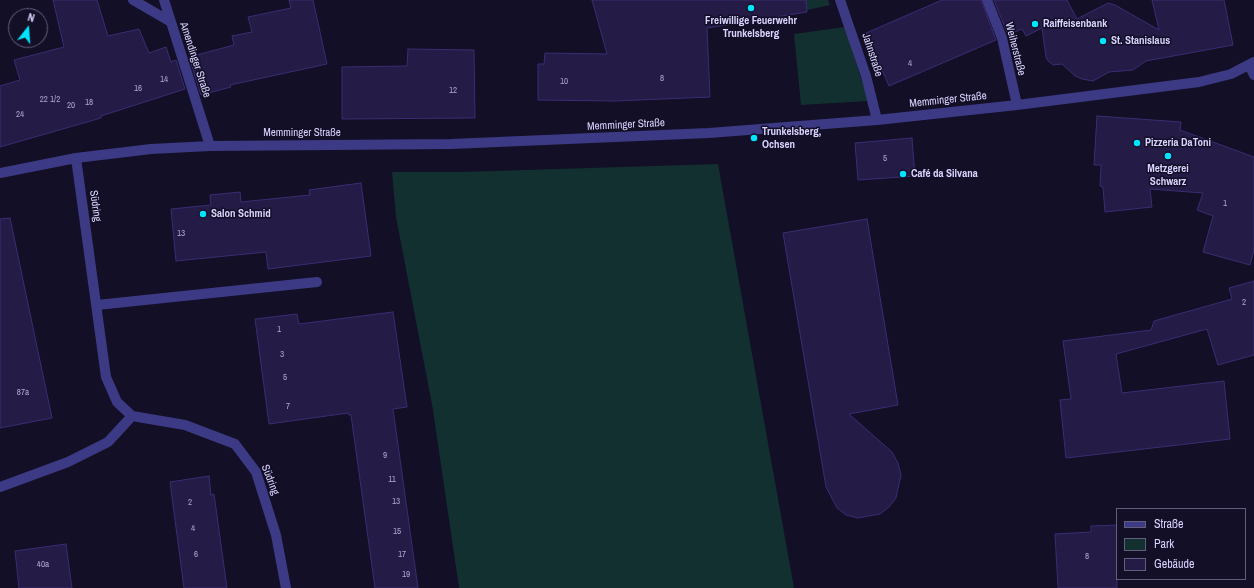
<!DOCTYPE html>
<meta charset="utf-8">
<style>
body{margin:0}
#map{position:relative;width:1254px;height:588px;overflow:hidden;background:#130f26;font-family:"Archivo Narrow",sans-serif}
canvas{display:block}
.legend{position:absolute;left:1116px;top:508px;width:130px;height:72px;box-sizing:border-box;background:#130f26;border:1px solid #625e7d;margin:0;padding:5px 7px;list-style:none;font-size:12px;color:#d9d4ff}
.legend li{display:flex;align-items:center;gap:8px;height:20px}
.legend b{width:20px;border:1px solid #625e7d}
.north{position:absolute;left:8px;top:8px;width:40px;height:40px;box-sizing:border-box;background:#130f26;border:1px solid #625e7d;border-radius:50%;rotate:17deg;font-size:11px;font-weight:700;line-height:16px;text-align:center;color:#d9d4ff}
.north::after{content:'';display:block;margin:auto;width:14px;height:18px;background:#00e5ff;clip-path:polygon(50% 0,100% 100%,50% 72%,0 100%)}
</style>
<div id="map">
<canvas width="1254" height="588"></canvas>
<ul class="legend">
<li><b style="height:5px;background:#3d3a85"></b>Straße</li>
<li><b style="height:11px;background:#12302f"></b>Park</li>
<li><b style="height:11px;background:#241b47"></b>Gebäude</li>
</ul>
<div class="north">N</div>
</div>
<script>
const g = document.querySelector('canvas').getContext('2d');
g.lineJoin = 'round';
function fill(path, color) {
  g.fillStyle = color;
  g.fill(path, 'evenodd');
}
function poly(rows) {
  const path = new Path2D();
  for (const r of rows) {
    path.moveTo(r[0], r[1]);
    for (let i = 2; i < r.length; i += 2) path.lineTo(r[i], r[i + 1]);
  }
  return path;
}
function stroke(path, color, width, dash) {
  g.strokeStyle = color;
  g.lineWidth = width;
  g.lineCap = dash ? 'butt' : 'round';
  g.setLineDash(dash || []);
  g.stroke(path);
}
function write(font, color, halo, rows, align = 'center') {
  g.font = font + ' "Archivo Narrow",sans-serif';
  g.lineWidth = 3;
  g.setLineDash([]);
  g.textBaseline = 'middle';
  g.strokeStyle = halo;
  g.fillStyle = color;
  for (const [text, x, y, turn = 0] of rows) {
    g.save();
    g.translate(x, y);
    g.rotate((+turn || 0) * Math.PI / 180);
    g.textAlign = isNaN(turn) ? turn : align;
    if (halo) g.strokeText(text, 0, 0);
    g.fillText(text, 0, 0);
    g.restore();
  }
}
fill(poly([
 [778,0,828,0,830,5,781,16],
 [845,27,868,101,801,105,794,34],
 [718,164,794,588,459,588,433,410,396,217,392,172,462,172]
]), '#12302f');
const building = poly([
 [53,0,97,0,108,36,139,29,149,53,166,47,171,62,176,60,185,89,101,116,101,118,0,147,0,86,20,80,14,60,64,47,53,0],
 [289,0,313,0,327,64,230,85,231,87,201,95,189,57,234,45,232,36,252,32,248,17,291,8,289,0],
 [592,0,806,0,807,12,707,28,710,97,615,101,538,100,538,64,544,64,545,53,607,54,592,0],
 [942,0,981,0,996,40,889,86,866,33,942,0],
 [994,0,1067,0,1077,19,1108,3,1115,5,1159,30,1152,0,1224,0,1233,45,1146,61,1133,70,1109,72,1093,81,1082,79,1075,76,1062,64,1053,65,1048,61,1046,57,1042,28,1026,36,1022,29,1008,35,994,0],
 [408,49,474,50,475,118,342,119,342,67,407,66,408,49],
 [1097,116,1181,122,1180,130,1254,157,1254,250,1250,265,1203,252,1213,216,1197,210,1203,193,1150,189,1152,207,1105,212,1103,187,1100,186,1101,165,1094,165,1097,116],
 [912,138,915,176,858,180,855,143,912,138],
 [361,183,371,256,268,269,266,252,176,261,171,209,211,205,210,195,240,192,241,202,310,195,309,190,361,183],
 [10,218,52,418,0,428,0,219,10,218],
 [867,219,898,405,849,414,892,452,898,463,901,475,896,498,889,507,880,514,858,518,846,515,837,508,826,487,783,233,867,219],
 [1254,281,1254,355,1218,365,1207,329,1116,354,1122,393,1224,381,1230,439,1066,458,1060,400,1071,399,1063,341,1151,330,1154,321,1232,299,1229,288,1254,281],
 [393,312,407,407,393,409,418,588,375,588,351,415,349,415,348,413,269,424,255,319,297,314,299,324,393,312],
 [209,476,211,495,214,494,227,588,184,588,170,482,209,476],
 [1117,525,1117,588,1058,588,1055,534,1091,532,1091,526,1117,525],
 [66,544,72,588,19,588,15,551,66,544]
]);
fill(building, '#241b47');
stroke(building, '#3b2d73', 1);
stroke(poly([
 [133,0,171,22,210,146],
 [164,0,171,22],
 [840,0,866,76,877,120],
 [987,0,1002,38,1017,105],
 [1249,65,1254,75],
 [0,173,76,158,151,149,210,146,451,144,709,133,877,120,1017,105,1199,82,1231,74,1254,62],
 [97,305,317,282],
 [132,416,185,425,235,444,256,472,276,535,286,588],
 [0,487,68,462,108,442,132,416,117,402,106,377,76,158]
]), '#3d3a85', 10);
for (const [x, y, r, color] of [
 [751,8,4,"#00e5ff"],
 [1035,24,4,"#00e5ff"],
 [1103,41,4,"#00e5ff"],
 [754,138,4,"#00e5ff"],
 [1137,143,4,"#00e5ff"],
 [1168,156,4,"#00e5ff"],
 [903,174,4,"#00e5ff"],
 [203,214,4,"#00e5ff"]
]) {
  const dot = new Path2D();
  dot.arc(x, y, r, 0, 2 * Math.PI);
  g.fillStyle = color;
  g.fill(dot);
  stroke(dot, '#130f26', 1.5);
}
write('9px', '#aca6d1', null, [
 ["4",910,64],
 ["8",662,79],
 ["14",164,80],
 ["10",564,82],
 ["16",138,89],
 ["12",453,91],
 ["22 1/2",50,100],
 ["18",89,103],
 ["20",71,106],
 ["24",20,115],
 ["5",885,159],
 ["1",1225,204],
 ["13",181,234],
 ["2",1244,303],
 ["1",279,330],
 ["3",282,355],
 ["5",285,378],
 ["87a",23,393],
 ["7",288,407],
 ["9",385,456],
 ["11",392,480],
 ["13",396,502],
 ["2",190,503],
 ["4",193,529],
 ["15",397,532],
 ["6",196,555],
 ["17",402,555],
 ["8",1087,557],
 ["40a",43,565],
 ["19",406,575]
]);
write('bold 11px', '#d9d4ff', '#130f26', [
 ["Freiwillige Feuerwehr",751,21,"center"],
 ["Trunkelsberg",751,34,"center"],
 ["Raiffeisenbank",1043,24],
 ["St. Stanislaus",1111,41],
 ["Trunkelsberg,",762,132],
 ["Ochsen",762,145],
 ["Pizzeria DaToni",1145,143],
 ["Metzgerei",1168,169,"center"],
 ["Schwarz",1168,182,"center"],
 ["Café da Silvana",911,174],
 ["Salon Schmid",211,214]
], 'left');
write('11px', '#d9d4ff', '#130f26', [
 ["Weiherstraße",1015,49,76],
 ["Jahnstraße",872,55,72],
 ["Amendinger Straße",195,60,72],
 ["Memminger Straße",948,100,-6],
 ["Memminger Straße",626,125,-3],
 ["Memminger Straße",302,133],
 ["Südring",95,206,82],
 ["Südring",270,480,69]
]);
</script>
